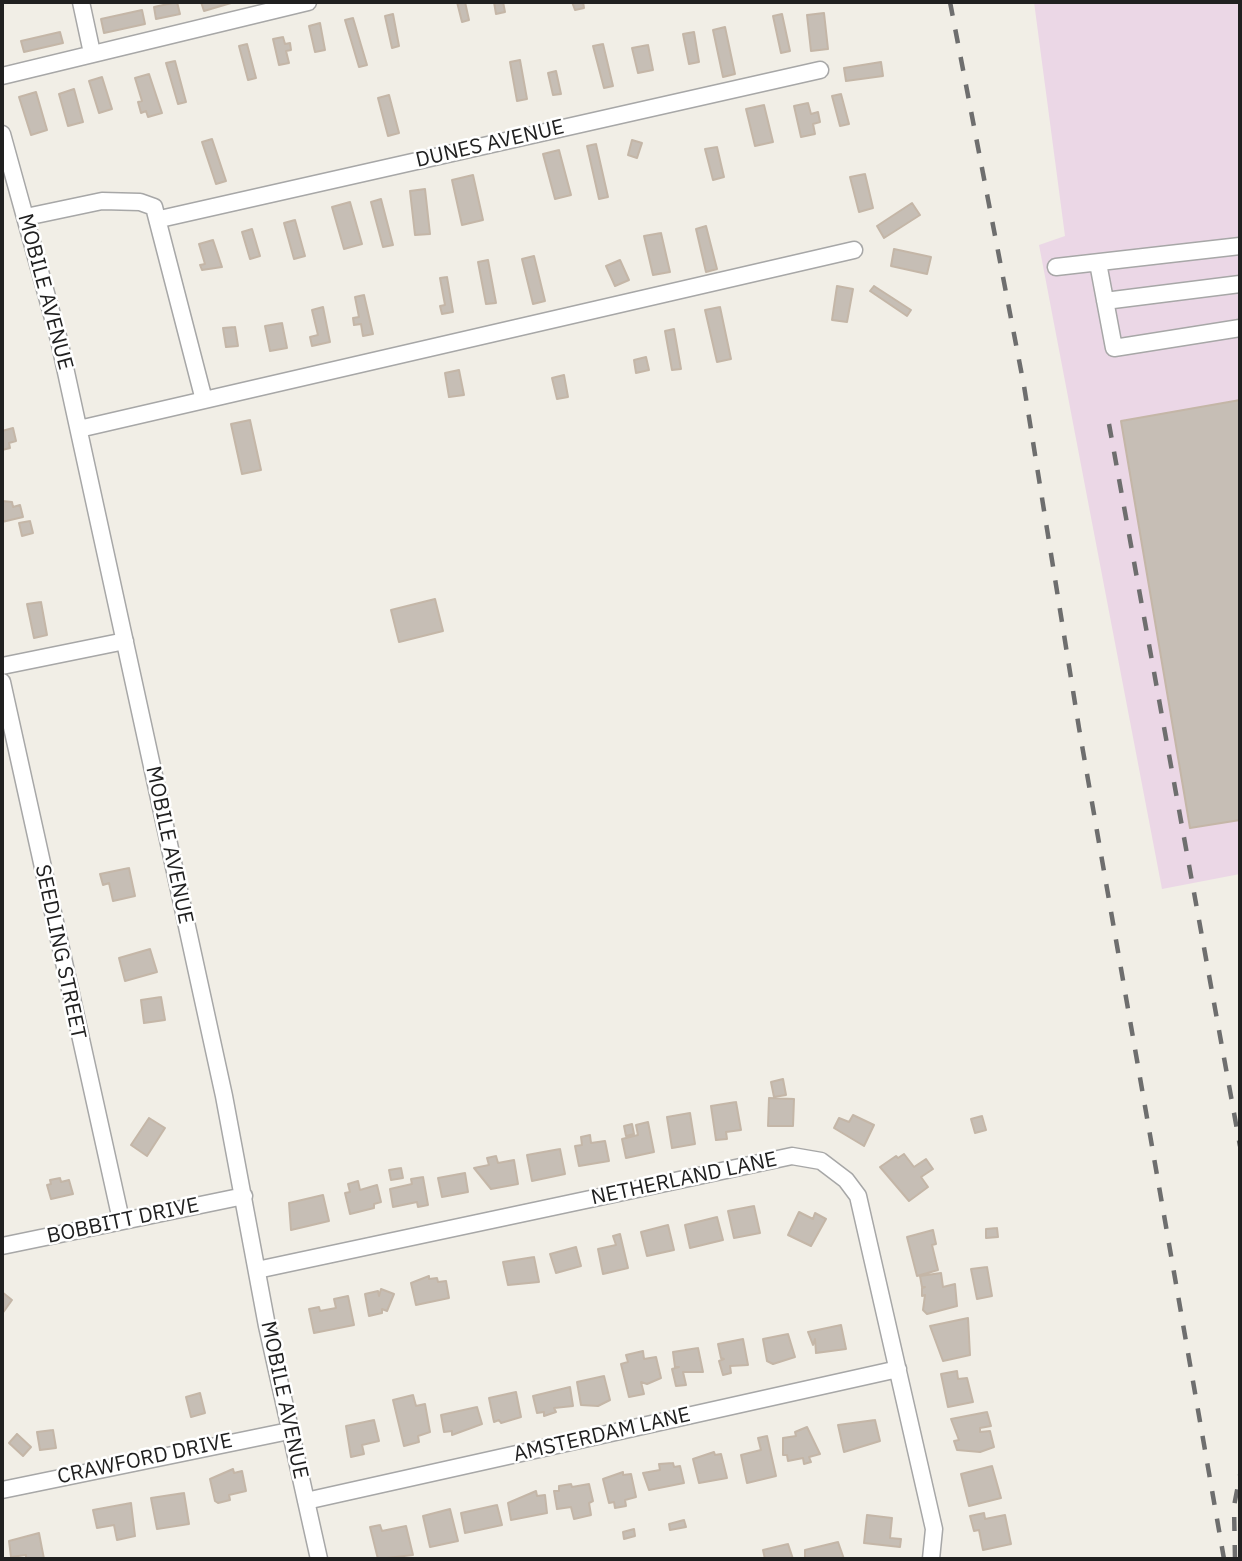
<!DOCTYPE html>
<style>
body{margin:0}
#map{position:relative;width:1242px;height:1561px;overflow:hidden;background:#f1eee6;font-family:"IBM Plex Sans",sans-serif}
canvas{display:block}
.frame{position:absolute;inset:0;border:4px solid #202020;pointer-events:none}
</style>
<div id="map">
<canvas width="1242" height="1561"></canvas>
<div class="frame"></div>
</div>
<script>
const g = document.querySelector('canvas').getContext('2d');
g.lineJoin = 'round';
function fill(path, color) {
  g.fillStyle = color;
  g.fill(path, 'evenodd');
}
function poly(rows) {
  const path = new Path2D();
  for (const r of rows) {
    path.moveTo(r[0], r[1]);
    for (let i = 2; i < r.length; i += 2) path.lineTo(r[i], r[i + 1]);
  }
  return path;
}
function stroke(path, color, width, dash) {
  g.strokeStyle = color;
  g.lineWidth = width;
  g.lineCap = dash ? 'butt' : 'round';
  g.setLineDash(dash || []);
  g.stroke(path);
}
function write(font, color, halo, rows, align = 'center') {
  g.font = font + ' "IBM Plex Sans",sans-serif';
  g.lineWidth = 5;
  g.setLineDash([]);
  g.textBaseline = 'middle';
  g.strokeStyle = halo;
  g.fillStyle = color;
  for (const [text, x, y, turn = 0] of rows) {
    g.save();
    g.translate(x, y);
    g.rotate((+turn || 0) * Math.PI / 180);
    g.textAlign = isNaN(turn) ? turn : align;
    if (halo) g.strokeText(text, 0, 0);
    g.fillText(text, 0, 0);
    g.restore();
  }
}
fill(poly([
 [1034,2,1240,2,1240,874,1162,889,1039,245,1065,236]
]), '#ebd7e6');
const building = poly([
 [177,2,180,14,156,19,154,7,177,2],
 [201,2,231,2,231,3,204,11,201,2],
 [457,2,465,2,469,20,462,22,457,2],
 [494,2,503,2,505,12,496,14,494,2],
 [572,2,583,2,584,8,575,10,572,2],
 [142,10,145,24,104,33,101,19,142,10],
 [824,13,828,49,811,51,807,15,824,13],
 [393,14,399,46,392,48,385,16,393,14],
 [782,14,790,51,781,53,773,16,782,14],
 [353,18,367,65,359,67,345,20,353,18],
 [320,23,325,50,315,52,309,26,320,23],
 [725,27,735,74,723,77,713,30,725,27],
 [60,32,63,43,24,52,21,41,60,32],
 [694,32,699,62,689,64,683,34,694,32],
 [283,37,285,44,290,43,291,50,286,51,289,63,279,65,273,39,283,37],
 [247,44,256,78,248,80,239,46,247,44],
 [603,44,613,86,604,88,593,46,603,44],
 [648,45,653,70,638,73,632,48,648,45],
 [520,60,527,99,517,101,510,62,520,60],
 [175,61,186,102,178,104,166,63,175,61],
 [881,62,883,76,846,81,844,68,881,62],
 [556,71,561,94,553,95,548,73,556,71],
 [149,74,162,113,148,117,146,111,141,113,138,102,142,101,135,78,149,74],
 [102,77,112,109,99,113,89,81,102,77],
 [74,89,83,122,68,126,59,94,74,89],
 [36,92,47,130,31,135,19,97,36,92],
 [841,94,849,124,840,126,832,96,841,94],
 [389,95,399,133,388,136,378,98,389,95],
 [808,103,811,114,818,112,820,122,813,124,815,134,801,137,794,106,808,103],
 [764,105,773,142,755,146,746,109,764,105],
 [212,139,226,181,216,184,202,142,212,139],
 [632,140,642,143,637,158,628,155,632,140],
 [596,144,608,197,599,199,587,146,596,144],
 [717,147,724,177,713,180,705,149,717,147],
 [559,150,571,195,555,199,543,154,559,150],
 [865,174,873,208,859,212,850,177,865,174],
 [473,175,483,220,462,225,452,180,473,175],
 [425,189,430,234,415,235,410,191,425,189],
 [381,199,393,245,383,247,371,202,381,199],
 [350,202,362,244,344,249,332,207,350,202],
 [912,203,920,215,884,238,877,226,912,203],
 [295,220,305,256,294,259,284,223,295,220],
 [706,226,717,269,706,272,696,229,706,226],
 [252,229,260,256,250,259,242,232,252,229],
 [661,233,670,272,653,275,644,236,661,233],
 [213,240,222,267,202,270,200,265,205,264,199,244,213,240],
 [894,249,931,257,927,274,891,266,894,249],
 [534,256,545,301,533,304,522,259,534,256],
 [488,260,496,303,486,304,478,262,488,260],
 [620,260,629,280,615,286,606,266,620,260],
 [447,277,453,312,442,314,440,306,445,305,440,278,447,277],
 [837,286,853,289,847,322,832,320,837,286],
 [874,286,911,310,907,316,870,291,874,286],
 [364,295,373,334,363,336,361,324,354,325,353,318,359,317,355,297,364,295],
 [323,307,330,342,312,346,310,337,318,335,312,310,323,307],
 [720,307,731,359,717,362,705,310,720,307],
 [282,323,287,348,270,351,265,326,282,323],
 [235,327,238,346,226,347,223,328,235,327],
 [674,329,681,369,672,370,665,331,674,329],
 [646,357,649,370,636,373,634,360,646,357],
 [459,370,464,395,449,397,445,373,459,370],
 [564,375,568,397,557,399,552,378,564,375],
 [1240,400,1240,820,1190,828,1121,421,1240,400],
 [250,420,261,470,242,474,231,424,250,420],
 [13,428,16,441,9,443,10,448,2,450,2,431,13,428],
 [2,501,12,502,13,507,20,505,23,517,2,522,2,501],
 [30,521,33,533,22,536,19,523,30,521],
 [435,599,443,631,399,642,391,610,435,599],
 [41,602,47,635,34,638,27,604,41,602],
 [129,868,135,896,113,901,109,883,103,885,100,874,129,868],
 [150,949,157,972,125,981,119,958,150,949],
 [161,997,165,1020,144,1023,141,1000,161,997],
 [783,1079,786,1095,774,1097,771,1082,783,1079],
 [769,1098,794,1099,793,1126,768,1126,769,1098],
 [736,1102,741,1130,726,1132,727,1139,716,1140,711,1106,736,1102],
 [690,1113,695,1144,672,1148,667,1117,690,1113],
 [853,1115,874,1125,864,1146,834,1128,839,1118,849,1122,853,1115],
 [982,1116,986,1130,975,1133,971,1119,982,1116],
 [149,1118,165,1128,147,1156,131,1145,149,1118],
 [648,1122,654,1152,626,1158,622,1139,638,1135,636,1125,648,1122],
 [632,1124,634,1134,626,1136,624,1126,632,1124],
 [590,1135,591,1143,605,1141,609,1161,579,1166,575,1146,582,1145,581,1137,590,1135],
 [560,1149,565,1174,532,1181,527,1155,560,1149],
 [904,1154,914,1167,926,1159,933,1169,921,1177,928,1187,909,1201,880,1167,896,1156,898,1158,904,1154],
 [496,1156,498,1163,514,1160,518,1184,491,1189,474,1168,489,1165,487,1158,496,1156],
 [401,1168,403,1178,391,1180,389,1170,401,1168],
 [465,1173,468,1192,442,1197,438,1178,465,1173],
 [423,1177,428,1205,418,1207,417,1202,393,1207,390,1189,412,1184,411,1179,423,1177],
 [60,1178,61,1182,69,1180,73,1194,51,1199,47,1185,51,1184,50,1180,60,1178],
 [358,1181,360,1190,377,1185,381,1202,374,1204,374,1208,350,1214,345,1193,350,1192,348,1184,358,1181],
 [323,1195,329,1221,291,1230,289,1203,323,1195],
 [754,1206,760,1233,734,1238,728,1211,754,1206],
 [799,1212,813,1219,815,1213,826,1219,811,1246,788,1235,799,1212],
 [717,1217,723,1240,690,1248,685,1225,717,1217],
 [668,1225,674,1250,647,1256,641,1232,668,1225],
 [997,1228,998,1237,986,1238,986,1229,997,1228],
 [933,1230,936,1244,932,1245,938,1270,917,1276,907,1237,933,1230],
 [620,1234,628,1268,603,1274,598,1249,616,1245,613,1236,620,1234],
 [576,1247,581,1266,556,1273,550,1254,576,1247],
 [534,1257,539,1282,508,1285,503,1262,534,1257],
 [987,1267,992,1296,977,1299,971,1269,987,1267],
 [941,1273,943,1287,955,1284,957,1306,927,1314,923,1310,925,1295,922,1296,922,1288,925,1287,922,1287,920,1276,941,1273],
 [429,1276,429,1279,437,1278,438,1282,446,1281,449,1298,416,1305,411,1283,429,1276],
 [381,1289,394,1294,387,1311,382,1309,382,1313,369,1316,365,1294,378,1291,379,1296,381,1289],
 [2,1292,12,1300,2,1314,2,1292],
 [348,1296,354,1325,314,1333,309,1309,319,1307,320,1311,336,1308,334,1299,348,1296],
 [968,1318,970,1355,943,1361,930,1326,968,1318],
 [841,1325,846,1349,816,1353,815,1339,813,1345,808,1332,841,1325],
 [788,1334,795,1357,773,1364,767,1361,763,1339,788,1334],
 [743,1339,748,1365,730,1366,731,1373,723,1375,719,1361,724,1359,721,1358,718,1344,743,1339],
 [698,1348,703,1372,683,1372,686,1385,676,1386,672,1369,679,1367,675,1367,673,1352,698,1348],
 [643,1351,644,1359,656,1357,661,1378,647,1384,641,1382,644,1394,629,1397,621,1364,628,1362,626,1355,643,1351],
 [957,1371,958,1379,967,1378,973,1402,948,1407,941,1374,957,1371],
 [604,1376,610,1400,598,1406,581,1405,577,1382,604,1376],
 [570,1387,573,1406,554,1408,556,1412,544,1416,544,1412,537,1413,533,1396,570,1387],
 [516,1392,521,1417,501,1423,499,1420,494,1422,489,1398,516,1392],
 [200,1393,205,1413,191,1417,186,1397,200,1393],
 [413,1395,416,1406,425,1404,430,1432,418,1436,419,1442,404,1446,393,1400,413,1395],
 [477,1407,482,1424,452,1435,452,1431,444,1432,441,1415,477,1407],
 [987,1412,991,1426,980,1428,980,1432,990,1431,994,1447,980,1452,957,1450,954,1441,959,1440,951,1419,987,1412],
 [374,1420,379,1441,362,1445,364,1454,351,1457,346,1426,374,1420],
 [875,1420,880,1441,844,1452,838,1425,875,1420],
 [807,1427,820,1454,809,1457,811,1462,804,1464,803,1458,788,1461,787,1455,783,1455,783,1438,796,1436,795,1432,807,1427],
 [53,1430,56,1448,40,1450,37,1432,53,1430],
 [17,1434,31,1447,23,1456,9,1443,17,1434],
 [767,1436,776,1476,747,1483,741,1455,761,1450,758,1438,767,1436],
 [714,1452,715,1455,721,1454,727,1478,699,1483,693,1459,714,1452],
 [673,1463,674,1467,680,1466,684,1483,649,1490,643,1473,660,1470,659,1464,673,1463],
 [992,1466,1001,1498,969,1506,961,1474,992,1466],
 [233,1469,234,1473,242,1471,246,1491,229,1495,230,1500,218,1503,215,1501,210,1479,233,1469],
 [623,1472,623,1475,631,1474,636,1497,625,1500,626,1506,615,1508,614,1502,609,1503,603,1479,623,1472],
 [571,1484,572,1487,589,1484,593,1501,589,1503,591,1515,574,1519,571,1507,557,1509,554,1491,559,1491,559,1486,571,1484],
 [536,1491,537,1496,545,1495,547,1513,511,1520,508,1503,536,1491],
 [184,1493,189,1524,157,1529,151,1498,184,1493],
 [131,1503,135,1536,117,1540,114,1525,97,1528,93,1510,131,1503],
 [497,1505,502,1525,465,1533,461,1513,497,1505],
 [450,1509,458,1541,430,1547,423,1516,450,1509],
 [984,1513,985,1519,1005,1515,1011,1544,983,1550,979,1530,974,1531,970,1516,984,1513],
 [867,1515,892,1518,890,1538,901,1539,900,1547,864,1543,867,1515],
 [684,1520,686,1527,670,1530,669,1524,684,1520],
 [380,1525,382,1531,406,1526,413,1555,378,1559,370,1527,380,1525],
 [634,1529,635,1536,624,1539,623,1532,634,1529],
 [39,1533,44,1559,26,1559,26,1555,11,1557,9,1541,39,1533],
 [838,1542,844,1559,805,1559,805,1550,838,1542],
 [788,1544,793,1559,765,1559,763,1550,788,1544]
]);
fill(building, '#c6beb5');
stroke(building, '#c4b6a7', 2);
const minor = poly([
 [81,2,92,53],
 [2,76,308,2],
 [2,134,59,340,224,1096,267,1326,319,1559],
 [26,217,102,201,140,202,154,207,204,400],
 [160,219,820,70],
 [1098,263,1114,348,1240,328],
 [1056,267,1240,246],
 [1105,301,1240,284],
 [79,429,854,250],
 [2,666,125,641],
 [2,682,121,1220],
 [2,1246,244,1196],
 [257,1270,792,1156,821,1161,846,1180,858,1196,934,1529,931,1559],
 [2,1490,289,1431],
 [306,1501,898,1369]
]);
stroke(minor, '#a7a7a7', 19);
stroke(minor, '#fff', 16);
stroke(poly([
 [950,2,1024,386,1079,728,1224,1559],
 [1109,424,1240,1146],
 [1235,1559,1234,1506,1240,1475]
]), '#6e6e6e', 4.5, [14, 14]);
write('21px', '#202020', '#fff', [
 ["DUNES AVENUE",490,144,-13],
 ["MOBILE AVENUE",45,292,75],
 ["MOBILE AVENUE",169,845,78],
 ["SEEDLING STREET",60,952,78],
 ["NETHERLAND LANE",684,1179,-12],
 ["BOBBITT DRIVE",123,1221,-12],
 ["MOBILE AVENUE",284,1400,78],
 ["AMSTERDAM LANE",602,1435,-13],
 ["CRAWFORD DRIVE",145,1459,-12]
]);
</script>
